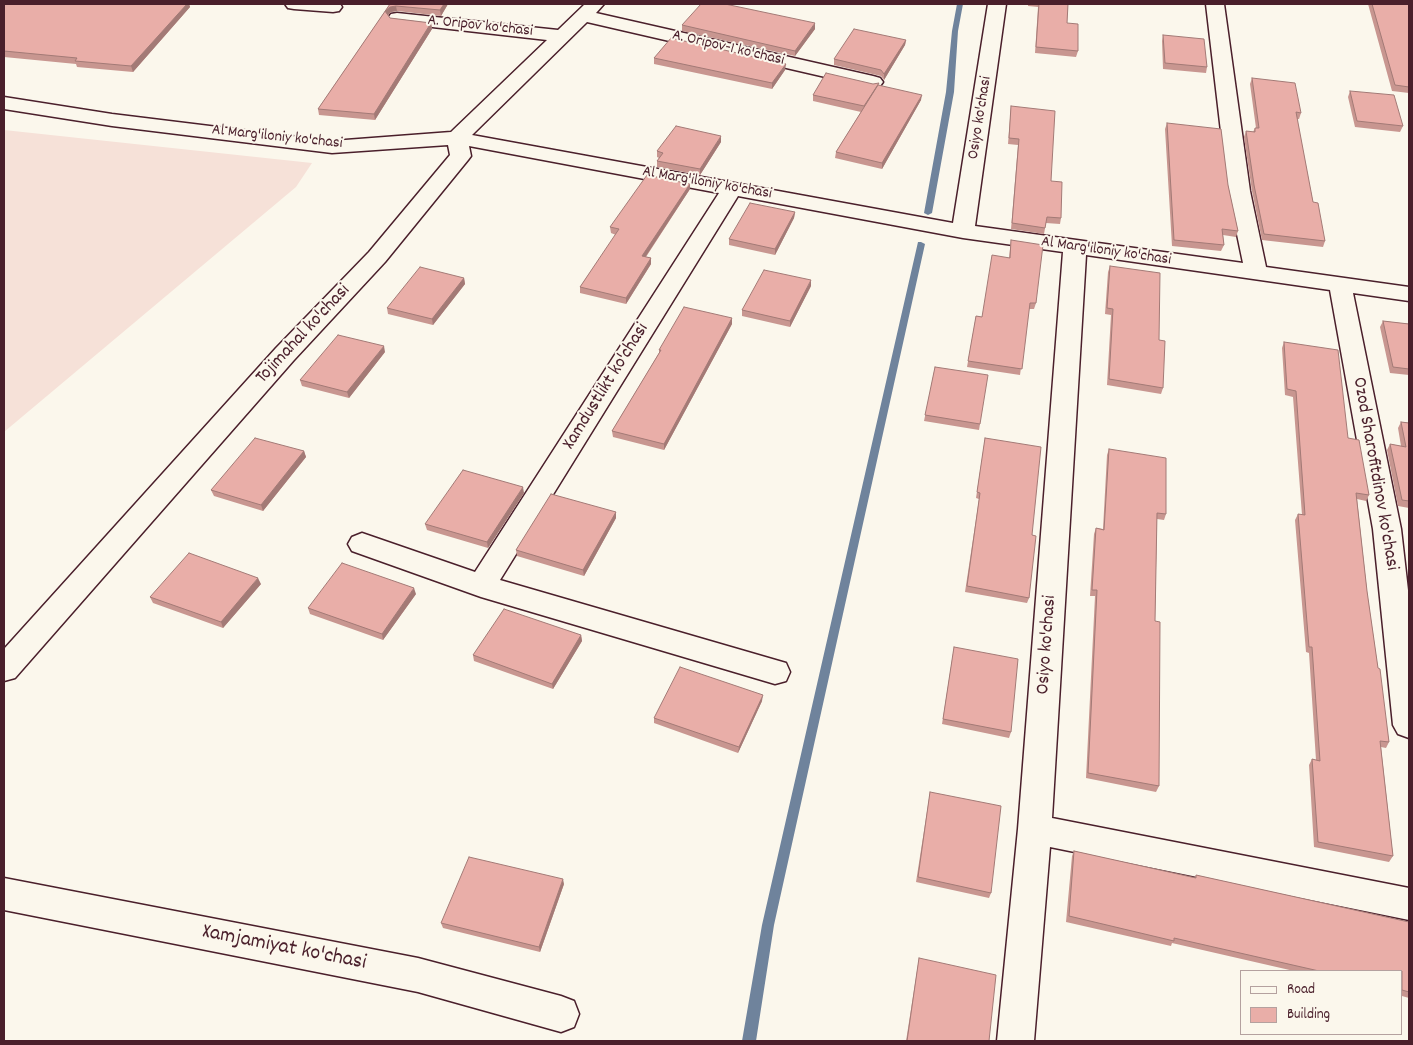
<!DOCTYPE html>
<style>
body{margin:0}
#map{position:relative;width:1413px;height:1045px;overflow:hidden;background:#fbf7ec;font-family:Dekko,sans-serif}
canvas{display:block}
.frame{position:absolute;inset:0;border:5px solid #4a1f2b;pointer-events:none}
.legend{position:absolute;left:1240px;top:970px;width:162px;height:65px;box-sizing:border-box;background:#fbf7ec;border:1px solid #b4a19f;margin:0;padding:6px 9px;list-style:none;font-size:15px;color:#4a1f2b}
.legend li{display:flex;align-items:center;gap:10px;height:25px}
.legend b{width:25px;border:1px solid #b4a19f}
</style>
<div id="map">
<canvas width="1413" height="1045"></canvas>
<div class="frame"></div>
<ul class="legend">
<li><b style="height:6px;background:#fbf7ec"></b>Road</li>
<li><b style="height:14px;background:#e9aea8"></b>Building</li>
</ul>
</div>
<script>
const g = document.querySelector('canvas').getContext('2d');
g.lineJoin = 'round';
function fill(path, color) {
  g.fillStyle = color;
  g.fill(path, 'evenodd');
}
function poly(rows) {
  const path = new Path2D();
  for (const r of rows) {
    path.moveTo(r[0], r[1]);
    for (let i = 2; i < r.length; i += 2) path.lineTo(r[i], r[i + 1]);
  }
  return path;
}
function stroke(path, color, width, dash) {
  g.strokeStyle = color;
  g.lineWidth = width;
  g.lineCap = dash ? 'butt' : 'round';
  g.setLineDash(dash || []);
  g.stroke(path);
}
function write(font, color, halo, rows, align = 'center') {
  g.font = font + ' Dekko,sans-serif';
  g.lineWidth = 4;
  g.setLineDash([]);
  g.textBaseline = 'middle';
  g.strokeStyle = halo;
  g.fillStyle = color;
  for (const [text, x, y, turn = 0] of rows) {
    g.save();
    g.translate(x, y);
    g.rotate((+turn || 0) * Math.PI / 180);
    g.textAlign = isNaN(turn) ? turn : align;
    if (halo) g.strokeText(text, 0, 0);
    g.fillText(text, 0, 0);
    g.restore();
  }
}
fill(poly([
 [4,130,312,163,296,187,4,432]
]), '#f6e1d8');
fill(poly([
 [957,4,963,4,958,31,954,92,932,213,928,215,924,213,946,92,952,31,957,4],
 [918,242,921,242,925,244,774,925,756,1041,742,1041,762,925,918,242]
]), '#6f839c');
const street = poly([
 [285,4,340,4,342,7,339,11,333,12,294,9,288,8,285,4],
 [585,4,604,4,596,13,873,76,880,78,883,82,880,86,873,88,587,22,472,135,953,223,988,4,1006,4,975,226,1243,263,1228,191,1206,4,1224,4,1250,191,1266,267,1409,287,1409,301,1353,293,1401,529,1409,599,1409,738,1398,734,1393,725,1373,529,1330,290,1086,255,1052,818,1409,888,1409,920,1050,847,1034,1041,997,1041,1018,829,1063,252,963,238,738,196,500,580,786,663,790,672,786,681,775,684,481,597,352,551,348,544,352,537,362,533,475,572,719,193,469,146,471,156,468,160,385,262,294,360,15,678,4,681,4,649,276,348,369,252,450,155,448,145,332,153,112,126,4,109,4,97,112,114,332,141,451,132,547,40,397,23,391,22,388,18,391,14,397,13,558,30,585,4],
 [4,878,418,958,561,996,574,1001,579,1014,574,1027,561,1032,418,992,4,910,4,878]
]);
stroke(street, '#4a1f2b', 3);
fill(street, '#fbf7ec');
fill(poly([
 [4,4,189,4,190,7,133,72,77,67,76,64,4,57],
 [390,4,448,4,441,16,397,11,391,12,388,15,390,18,431,23,432,29,375,120,319,115,318,109],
 [1028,4,1068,4,1067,23,1078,51,1076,57,1035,53,1038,7,1028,6],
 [1368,4,1409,4,1409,93,1392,91],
 [682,25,815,29,795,56,682,31],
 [1163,35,1207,67,1206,73,1163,69,1162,41],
 [906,40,905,45,884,80,881,76,834,65,834,59],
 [654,58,785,70,772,89,654,64],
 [1252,78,1301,113,1299,119,1297,119,1313,202,1325,241,1323,247,1262,240,1252,191,1244,137,1246,131,1253,132,1255,128,1256,128,1250,84],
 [879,86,921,100,882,169,835,158,836,152,861,112,813,101,813,95],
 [1350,91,1403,126,1400,132,1355,127,1348,97],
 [1011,106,1051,181,1061,218,1060,224,1046,223,1044,234,1011,229,1018,145,1008,144],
 [1167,123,1228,185,1238,231,1236,237,1223,235,1224,245,1221,251,1172,246,1165,129],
 [721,142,700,175,657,167,657,161,659,158,657,157,657,151],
 [690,184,690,189,646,257,651,258,651,264,626,304,580,293,580,287,616,235,611,233,610,227],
 [795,212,794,218,775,255,729,245,729,239],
 [1011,240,1036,303,1034,309,1029,309,1020,375,967,367,976,316,982,317,1009,258],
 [1110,266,1159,340,1163,388,1161,394,1107,385,1111,315,1105,314,1108,272],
 [464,278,465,284,433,325,388,314,387,308],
 [811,286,790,327,742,316,742,310],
 [732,318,732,324,664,450,613,437,612,431,659,353,659,350],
 [1383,321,1409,324,1409,375,1390,373,1380,327],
 [1284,342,1348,438,1369,495,1366,501,1357,499,1367,591,1378,668,1389,742,1386,748,1381,747,1393,856,1389,862,1314,847,1309,765,1312,759,1316,760,1309,653,1306,652,1295,520,1298,514,1302,515,1293,397,1285,395,1282,348],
 [385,352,349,398,302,386,300,380],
 [935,367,980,424,979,430,924,421],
 [1401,422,1409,423,1409,508,1398,506,1387,450,1390,444,1401,446,1398,428],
 [985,438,1032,535,1029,598,1027,603,965,592,979,499,976,498],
 [1109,449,1166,514,1164,520,1157,519,1155,621,1159,786,1156,792,1086,778,1095,596,1090,596,1094,534,1096,528,1103,529,1107,455],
 [304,451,306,457,263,511,214,496,211,490],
 [524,493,488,548,427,530,425,524],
 [616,512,616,518,584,576,517,556,516,550],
 [261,584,223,628,153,603,150,597],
 [416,594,383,640,310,614,308,608],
 [581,635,582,641,553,689,474,661,473,655],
 [954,647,1011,732,1009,738,942,724],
 [762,701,738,753,654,723,654,718],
 [930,792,991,893,989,898,916,882],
 [1074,851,1195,878,1196,875,1409,922,1409,998,1402,996,1402,971,1294,971,1172,943,1171,946,1066,922,1072,856],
 [564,884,540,952,443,928,441,923],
 [919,958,989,1041,906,1041]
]), '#c89690');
fill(poly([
 [187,4,189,4,190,7,133,72,131,66],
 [444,4,448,4,441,16,440,10],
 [396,6,397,11,391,12,386,17,385,11,390,7],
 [431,23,432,29,375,120,374,114],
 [815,23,815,29,795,56,795,51],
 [906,40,905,45,884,80,884,74],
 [786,64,785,70,772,89,772,83],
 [922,95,921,100,882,169,882,163],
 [721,136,721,142,700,175,700,169],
 [690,184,690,189,642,262,642,256],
 [795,212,794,218,775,255,775,249],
 [651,258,651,264,626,304,626,298],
 [464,278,465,284,433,325,432,319],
 [811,280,811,286,790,327,790,321],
 [732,318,732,324,664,450,664,444],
 [384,346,385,352,349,398,347,392],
 [304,451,306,457,263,511,261,505],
 [523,487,524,493,488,548,487,542],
 [616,512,616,518,584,576,583,570],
 [258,578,261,584,223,628,221,622],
 [414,588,416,594,383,640,382,634],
 [581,635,582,641,553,689,552,684],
 [763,695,762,701,738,753,739,747],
 [563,879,564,884,540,952,539,947]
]), '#a37a76');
const building = poly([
 [4,4,187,4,131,66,75,61,77,58,4,51,4,4],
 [390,4,444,4,440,10,396,6,390,7,385,11,390,18,431,23,374,114,318,109,390,4],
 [701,4,725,4,815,23,795,51,682,25,701,4],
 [1039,4,1068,4,1067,23,1078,24,1078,51,1036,47,1039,4],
 [1372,4,1409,4,1409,87,1395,85,1372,4],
 [854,29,906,40,884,74,881,70,834,59,854,29],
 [1163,35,1204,39,1207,67,1165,63,1163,35],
 [671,38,786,64,772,83,654,58,671,38],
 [826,73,873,84,879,83,864,106,813,95,826,73],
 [1252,78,1295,83,1301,113,1296,112,1313,202,1318,203,1325,241,1264,234,1254,185,1246,131,1255,132,1255,128,1259,128,1252,78],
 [878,85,922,95,882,163,836,152,878,85],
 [1350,91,1394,95,1403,126,1357,121,1350,91],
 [1011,106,1055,111,1051,181,1062,182,1061,218,1047,217,1045,228,1012,223,1019,139,1009,138,1011,106],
 [1167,123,1221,129,1228,185,1238,231,1222,229,1224,245,1174,240,1167,123],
 [676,126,721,136,700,169,657,161,663,153,657,151,676,126],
 [647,175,690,184,642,256,651,258,626,298,580,287,619,229,610,227,647,175],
 [750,203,795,212,775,249,729,239,750,203],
 [1011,240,1043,245,1036,303,1030,303,1022,369,968,361,976,316,982,317,992,255,1010,258,1011,240],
 [1110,266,1160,273,1159,340,1165,341,1163,388,1109,379,1113,309,1107,308,1110,266],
 [420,267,464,278,432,319,387,308,420,267],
 [764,270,811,280,790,321,742,310,764,270],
 [684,307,732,318,664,444,612,431,661,350,659,350,684,307],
 [1383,321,1409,324,1409,369,1393,367,1383,321],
 [338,335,384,346,347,392,300,380,338,335],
 [1284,342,1338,350,1348,438,1359,440,1369,495,1356,493,1367,591,1378,668,1380,669,1389,742,1380,741,1393,856,1318,842,1312,759,1320,761,1312,647,1309,647,1298,514,1305,515,1296,391,1287,389,1284,342],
 [935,367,988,375,980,424,925,415,935,367],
 [1401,422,1409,423,1409,501,1402,500,1390,444,1406,447,1401,422],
 [255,438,304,451,261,505,211,490,255,438],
 [985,438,1041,447,1032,535,1036,536,1029,598,967,586,980,493,977,492,985,438],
 [1109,449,1166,458,1166,514,1157,513,1155,621,1160,622,1159,786,1088,773,1097,590,1092,590,1096,528,1104,530,1109,449],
 [463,470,523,487,487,542,425,524,463,470],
 [551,494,616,512,583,570,516,550,551,494],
 [189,553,258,578,221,622,150,597,189,553],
 [342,563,414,588,382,634,308,608,342,563],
 [504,609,581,635,552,684,473,655,504,609],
 [954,647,1018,659,1011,732,943,719,954,647],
 [680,667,763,695,739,747,654,718,680,667],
 [930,792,1001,806,991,893,918,877,930,792],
 [1074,851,1196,878,1196,875,1409,922,1409,992,1402,990,1402,971,1319,971,1174,938,1174,941,1069,916,1074,851],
 [469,857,563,879,539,947,441,923,469,857],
 [919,958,996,975,989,1041,907,1041,919,958]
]);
fill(building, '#e9aea8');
stroke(building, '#a37a76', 1);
write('16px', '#4a1f2b', '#fbf7ec', [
 ["A. Oripov ko'chasi",480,27,6],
 ["A. Oripov-1 ko'chasi",728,49,13],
 ["Osiyo ko'chasi",981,118,-81],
 ["Al Marg'iloniy ko'chasi",277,138,6],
 ["Al Marg'iloniy ko'chasi",707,184,10],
 ["Al Marg'iloniy ko'chasi",1106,252,8]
]);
write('19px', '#4a1f2b', '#fbf7ec', [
 ["Tojimahal ko'chasi",304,335,-47],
 ["Xamdustlikt ko'chasi",607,387,-58],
 ["Ozod Sharofitdinov ko'chasi",1374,474,80],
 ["Osiyo ko'chasi",1048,645,-86]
]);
write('22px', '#4a1f2b', '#fbf7ec', [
 ["Xamjamiyat ko'chasi",284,949,11]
]);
</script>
